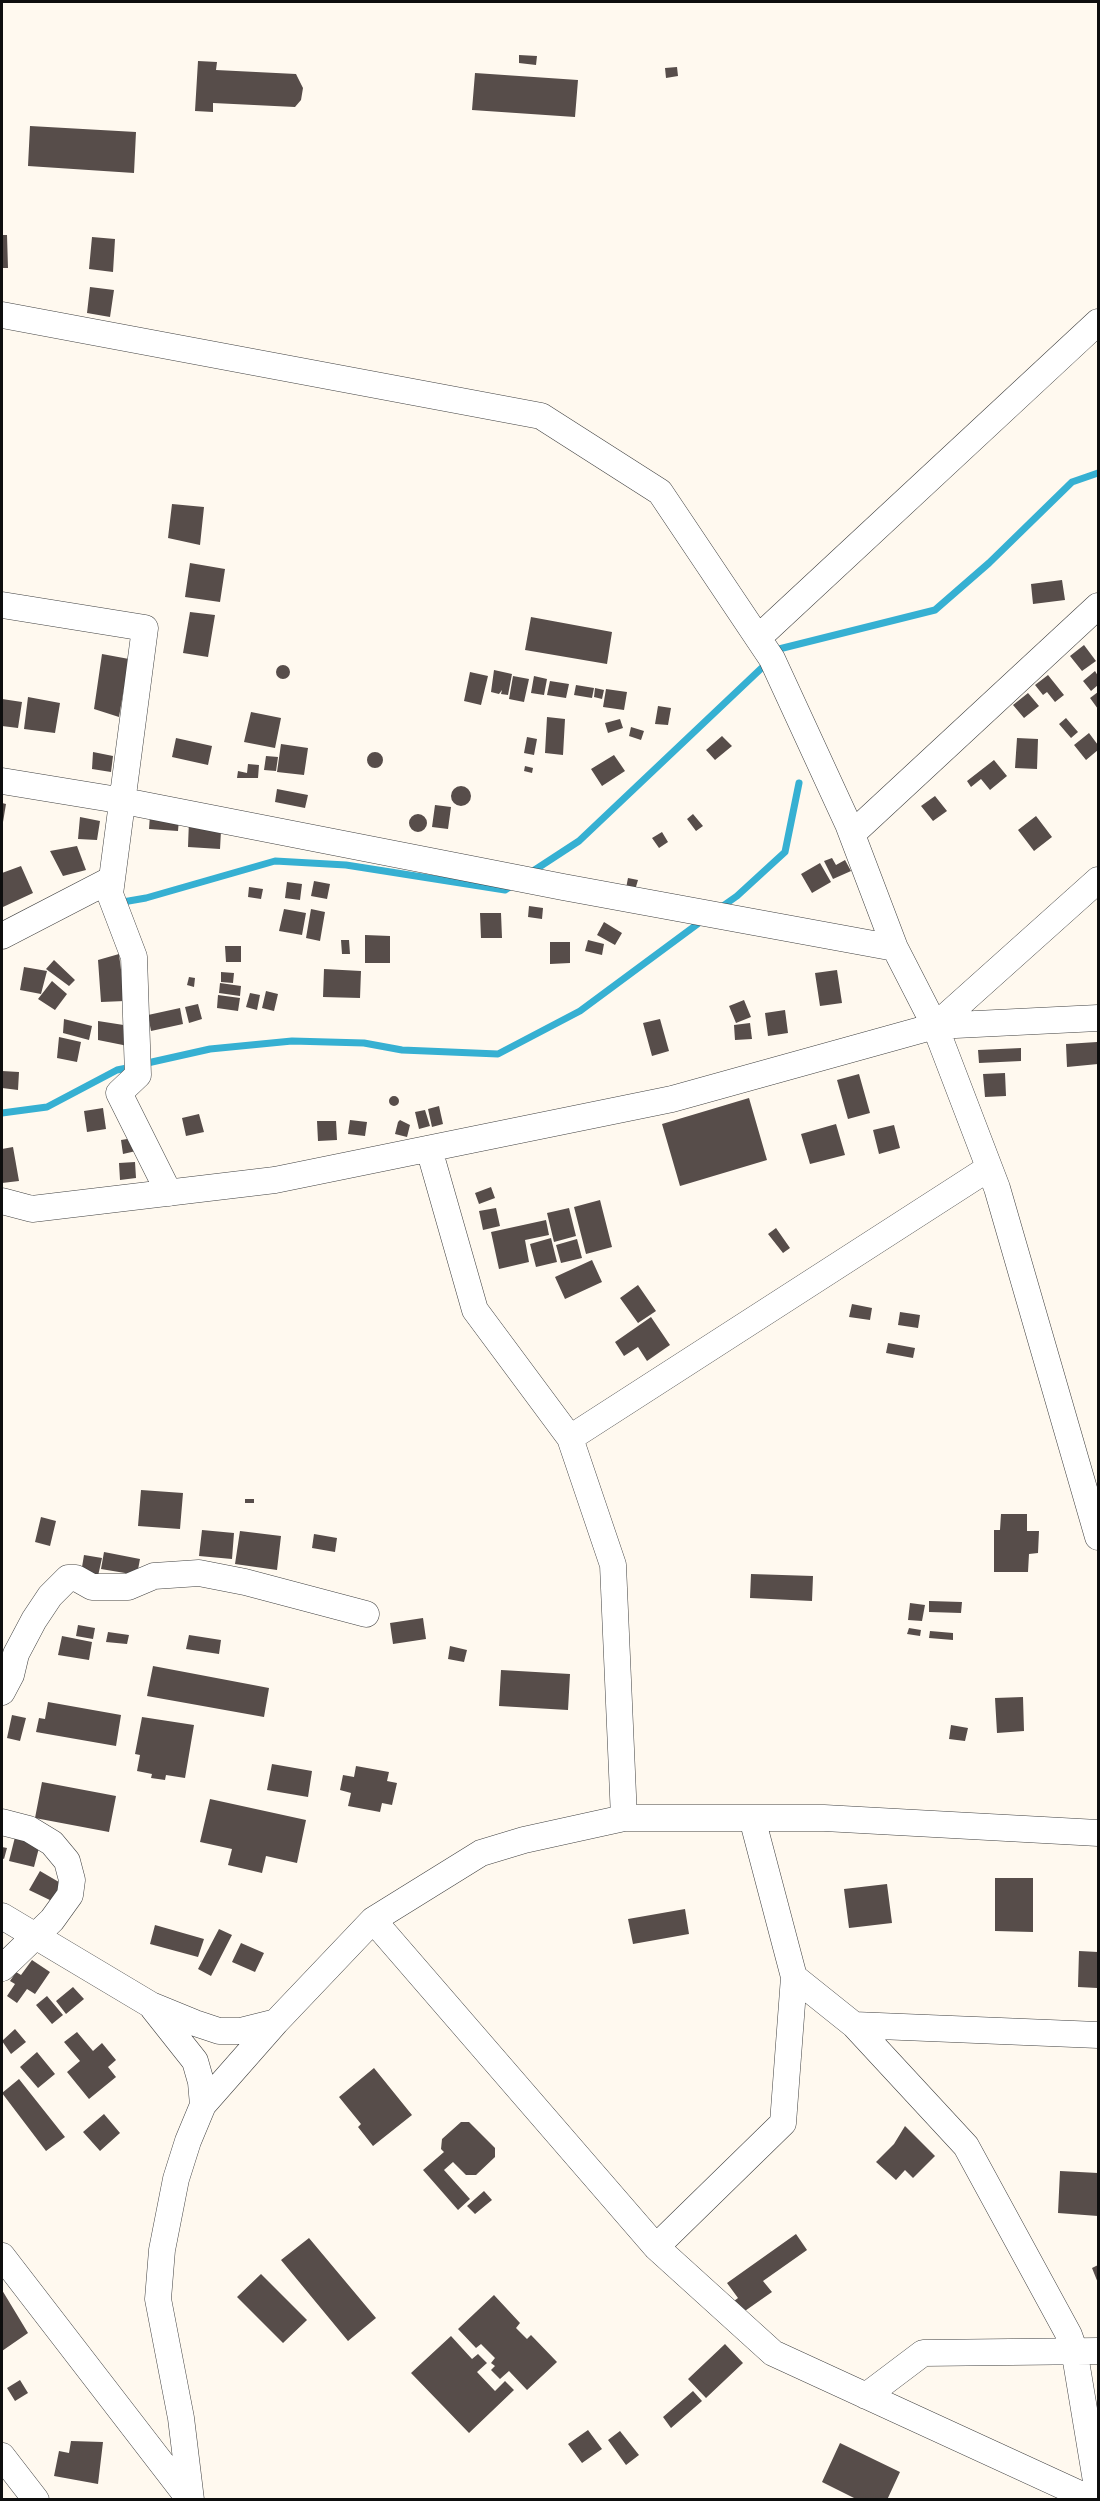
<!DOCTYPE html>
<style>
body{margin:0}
#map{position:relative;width:1100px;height:2501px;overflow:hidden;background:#fff9ef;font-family:Georgia,serif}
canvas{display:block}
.frame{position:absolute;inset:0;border:3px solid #0e0e0e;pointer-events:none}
</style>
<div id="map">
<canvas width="1100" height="2501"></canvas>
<div class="frame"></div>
</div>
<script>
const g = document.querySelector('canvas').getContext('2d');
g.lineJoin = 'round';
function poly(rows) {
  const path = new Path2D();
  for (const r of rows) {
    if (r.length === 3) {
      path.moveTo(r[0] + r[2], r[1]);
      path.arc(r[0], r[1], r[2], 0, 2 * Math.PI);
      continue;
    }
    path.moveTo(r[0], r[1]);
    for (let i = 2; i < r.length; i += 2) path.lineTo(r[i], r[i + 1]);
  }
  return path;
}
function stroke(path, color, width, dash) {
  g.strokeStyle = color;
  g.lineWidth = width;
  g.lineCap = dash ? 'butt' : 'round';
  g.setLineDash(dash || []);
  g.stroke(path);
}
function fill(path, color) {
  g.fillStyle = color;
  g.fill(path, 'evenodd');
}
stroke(poly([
 [776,654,779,649,935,610,989,563,1072,482,1098,473],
 [530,873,579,841,768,662],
 [117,903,146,898,275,861,346,865,505,890,514,884],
 [720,908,737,896,785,852,799,783],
 [143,1064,210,1049,292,1041,364,1043,402,1050,498,1054,580,1011,703,920],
 [2,1113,47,1107,117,1070,132,1067]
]), '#36b0d2', 7);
fill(poly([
 [519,55,537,56,536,65,519,63],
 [198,61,217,62,216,70,296,74,303,88,301,100,295,107,213,103,213,112,195,111],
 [677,67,678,76,666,78,665,68],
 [475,73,578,80,575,117,472,110],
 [30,126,136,132,134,173,28,166],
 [2,235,7,235,8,268,2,268],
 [92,237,115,239,113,272,89,269],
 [90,287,114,290,110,317,87,313],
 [172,504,204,507,200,545,168,538],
 [190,563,225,569,220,602,185,597],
 [1062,580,1065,600,1033,604,1031,584],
 [190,612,215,615,208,657,183,653],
 [531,617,612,632,607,664,525,650],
 [1084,645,1096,661,1082,671,1070,656],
 [102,654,129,659,119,717,94,709],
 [283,672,7],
 [494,670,512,674,508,695,501,694,502,690,499,694,491,692],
 [1095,671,1098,676,1098,685,1091,691,1083,681],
 [470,672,488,676,481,705,464,701],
 [1048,675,1064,695,1055,702,1047,692,1043,695,1035,685],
 [513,676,529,679,524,702,509,699],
 [534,676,547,679,544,695,531,693],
 [550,681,569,684,566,698,547,695],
 [576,685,594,688,592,698,574,695],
 [595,688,604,690,602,699,594,697],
 [606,689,627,692,624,710,603,707],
 [1098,692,1098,709,1090,698],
 [1028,693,1039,706,1024,718,1013,705],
 [28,697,60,703,55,733,24,729],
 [2,699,22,702,18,728,2,726],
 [658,706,671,708,668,725,655,724],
 [251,712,281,718,275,748,244,742],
 [547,717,565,719,563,755,545,753],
 [1066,718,1078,732,1071,738,1059,724],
 [620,719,623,728,608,733,605,723],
 [631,727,644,731,641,740,629,736],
 [1089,733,1098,745,1098,750,1086,760,1074,745],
 [722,736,732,746,715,760,706,750],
 [527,737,537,739,534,755,524,753],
 [176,738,212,746,208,765,172,757],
 [1017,738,1038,739,1037,769,1015,768],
 [281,744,308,748,304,775,277,772],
 [93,752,113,756,111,772,92,769],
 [375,760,8],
 [614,755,625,771,602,786,591,769],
 [266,756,278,757,276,771,264,770],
 [994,760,1007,776,990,790,981,779,971,787,967,781],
 [248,764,259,765,258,778,237,778,238,771,247,773],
 [525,766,533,768,532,773,524,771],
 [461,796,10],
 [277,789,308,795,305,808,275,802],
 [935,796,947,811,933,821,921,806],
 [2,803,6,804,3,822,2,822],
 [435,805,451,807,448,829,432,827],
 [693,814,703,826,696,831,687,819],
 [418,823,9],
 [150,815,179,819,178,831,149,829],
 [1036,816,1052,837,1034,851,1018,830],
 [80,817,100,821,97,840,78,839],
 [189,820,200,821,200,829,221,831,220,849,188,847],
 [662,832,668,842,659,848,652,838],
 [77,846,86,870,63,876,50,851],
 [832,858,836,865,845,860,851,871,833,879,824,861],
 [820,863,831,882,812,893,801,874],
 [21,866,33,893,3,907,2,873],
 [628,878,638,880,635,890,626,888],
 [314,881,330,884,327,899,311,896],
 [287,882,302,884,300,900,285,898],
 [249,887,263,889,261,899,248,897],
 [529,906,543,908,542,919,528,917],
 [284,909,306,913,302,935,279,931],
 [311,909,325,912,320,941,306,938],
 [480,913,501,913,502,938,481,938],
 [604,922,622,933,615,945,597,935],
 [365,935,390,936,390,963,365,963],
 [341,940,349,940,350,954,342,954],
 [588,940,604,944,602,955,585,951],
 [550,942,570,942,570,963,550,964],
 [225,946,241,946,241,962,226,962],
 [119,954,125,1001,101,1002,98,960],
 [54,960,75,980,69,986,46,969],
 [24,967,47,971,41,994,20,990],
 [324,969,361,971,360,998,323,997],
 [837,970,842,1003,820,1006,815,973],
 [221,972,234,973,233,983,221,982],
 [189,977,195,978,194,987,187,985],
 [52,981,67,994,55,1010,38,999],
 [220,983,241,986,240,996,219,993],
 [266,991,278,994,274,1011,262,1008],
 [250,993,260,995,257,1010,246,1007],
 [218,995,240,998,238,1011,217,1008],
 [744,1000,751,1017,736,1023,729,1006],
 [198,1004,202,1019,189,1023,185,1007],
 [180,1008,183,1024,151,1031,148,1015],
 [785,1010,788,1033,768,1036,765,1013],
 [64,1019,92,1026,89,1040,63,1033],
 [660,1019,669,1051,652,1056,643,1023],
 [98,1021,130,1026,128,1046,98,1040],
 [750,1023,752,1039,735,1040,734,1025],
 [59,1037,81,1042,77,1062,57,1058],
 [1097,1042,1098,1064,1067,1067,1066,1044],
 [1021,1048,1021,1061,979,1063,978,1050],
 [2,1071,19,1072,18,1090,2,1088],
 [1005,1073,1006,1096,985,1097,983,1074],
 [859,1074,870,1113,848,1119,837,1080],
 [394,1101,5],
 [749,1098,767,1160,680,1186,662,1124],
 [439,1106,443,1124,432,1127,428,1109],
 [103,1108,106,1129,87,1132,84,1111],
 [425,1110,430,1126,419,1129,415,1112],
 [199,1114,204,1132,186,1136,182,1118],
 [350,1120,367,1122,365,1136,348,1134],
 [400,1120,410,1125,407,1137,395,1134,398,1122],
 [317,1121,336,1121,337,1140,318,1141],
 [836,1124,845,1155,810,1164,801,1134],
 [894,1125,900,1148,879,1154,873,1130],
 [133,1138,136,1151,123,1154,121,1140],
 [13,1147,19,1181,2,1183,2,1149],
 [135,1162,136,1178,120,1180,119,1163],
 [491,1187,495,1198,479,1204,475,1193],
 [600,1200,612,1247,586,1254,574,1207],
 [496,1208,500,1226,483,1230,479,1211],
 [569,1208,576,1236,554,1242,547,1213],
 [546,1220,549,1235,525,1240,529,1262,499,1269,491,1232],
 [776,1228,790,1248,783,1253,768,1234],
 [551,1238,557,1262,536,1267,530,1244],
 [577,1239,582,1258,561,1263,556,1245],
 [592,1260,602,1282,565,1299,555,1277],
 [638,1285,656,1311,638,1323,620,1298],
 [852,1304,872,1308,870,1320,849,1317],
 [900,1312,920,1315,918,1328,898,1325],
 [651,1317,670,1345,647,1361,638,1347,624,1356,615,1342],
 [888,1343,915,1348,913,1358,886,1353],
 [141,1490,183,1493,180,1529,138,1526],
 [245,1499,254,1499,254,1503,245,1503],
 [1001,1514,1027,1514,1027,1531,1039,1531,1038,1553,1029,1554,1028,1572,994,1572,994,1530,1000,1530],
 [41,1517,56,1521,50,1546,35,1542],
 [202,1530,234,1533,232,1559,199,1556],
 [240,1531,281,1536,277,1570,235,1564],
 [314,1534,337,1538,335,1552,312,1548],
 [104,1552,140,1559,137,1575,101,1569],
 [84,1555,102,1558,98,1576,81,1573],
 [751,1574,813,1576,812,1601,750,1598],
 [929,1601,962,1602,961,1613,929,1612],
 [910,1603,925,1605,922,1621,908,1620],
 [423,1618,426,1639,393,1644,390,1623],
 [78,1625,95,1628,93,1639,76,1636],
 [909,1628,921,1630,920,1636,907,1634],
 [930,1631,953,1633,953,1640,929,1638],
 [108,1632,129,1635,127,1644,106,1642],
 [189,1635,221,1640,219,1654,186,1649],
 [62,1636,92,1642,89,1660,58,1655],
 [450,1646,467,1650,464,1662,448,1659],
 [153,1666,269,1688,264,1717,147,1696],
 [501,1670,570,1674,568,1710,499,1706],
 [1023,1697,1024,1731,997,1733,995,1698],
 [48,1702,121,1715,116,1746,36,1732,39,1718,45,1719],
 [12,1715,26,1718,20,1741,7,1738],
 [142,1717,194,1725,185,1778,166,1775,165,1780,151,1778,152,1774,137,1771,140,1755,135,1754],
 [951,1725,968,1728,965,1741,949,1739],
 [272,1764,312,1771,308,1797,267,1790],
 [356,1766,389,1772,387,1781,397,1783,392,1805,382,1803,380,1812,348,1806,351,1793,340,1790,343,1775,354,1777],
 [42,1782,116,1796,109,1832,35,1818],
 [210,1799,306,1820,297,1863,266,1856,262,1873,228,1865,232,1849,200,1842],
 [15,1837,40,1844,34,1867,9,1861],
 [2,1847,7,1848,4,1859,2,1858],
 [40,1871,64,1885,54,1902,29,1890],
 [995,1878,1033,1878,1033,1932,995,1931],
 [887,1884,892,1923,849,1928,844,1889],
 [685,1909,689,1934,633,1944,628,1919],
 [155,1925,204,1939,198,1957,150,1944],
 [219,1929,232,1935,211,1976,198,1969],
 [241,1943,264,1953,255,1972,232,1962],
 [1079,1951,1098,1952,1097,1988,1078,1987],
 [32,1960,50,1972,35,1994,27,1989,17,2003,7,1996,15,1984,10,1981,16,1972,21,1975],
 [73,1987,84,1999,66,2014,56,2001],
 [47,1996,63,2015,52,2024,36,2005],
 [15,2029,26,2042,11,2054,2,2041],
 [77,2032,93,2051,102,2043,116,2060,108,2067,116,2077,89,2099,67,2072,80,2061,64,2042],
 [37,2052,55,2074,38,2088,20,2067],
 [374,2068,412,2115,373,2146,358,2127,361,2124,339,2097],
 [19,2079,65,2137,46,2151,2,2093],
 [104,2114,120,2133,100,2151,83,2132],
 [461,2122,469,2122,495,2148,495,2157,476,2175,466,2175,453,2162,444,2170,470,2199,458,2210,423,2170,444,2152,441,2149,442,2139],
 [905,2126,935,2156,913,2178,905,2170,896,2180,876,2162,894,2144],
 [1060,2171,1098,2173,1098,2216,1058,2213],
 [484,2191,492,2200,475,2214,467,2206],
 [796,2234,807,2250,763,2281,772,2292,742,2313,734,2301,738,2298,727,2283],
 [309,2238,376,2318,348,2341,281,2260],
 [1098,2265,1098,2283,1092,2268],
 [261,2274,307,2320,283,2343,237,2297],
 [2,2290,28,2333,2,2351],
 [494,2295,520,2323,516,2328,527,2339,531,2335,557,2362,527,2390,509,2371,500,2379,491,2370,495,2366,491,2363,495,2358,481,2344,476,2348,458,2329],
 [451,2336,472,2359,478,2354,487,2363,477,2372,495,2391,505,2381,514,2390,469,2433,411,2373],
 [725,2344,743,2363,706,2398,688,2379],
 [20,2380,28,2393,15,2401,7,2388],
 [693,2391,702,2401,671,2428,663,2417],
 [588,2430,602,2449,582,2463,568,2444],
 [620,2431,639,2455,626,2465,608,2440],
 [71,2441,103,2442,98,2484,54,2476,59,2451,69,2453],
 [840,2443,900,2472,887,2500,858,2500,822,2482]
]), '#574d4a');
const minor = poly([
 [2,315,541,416,660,492,772,659,848,824,895,948,935,1026,997,1188,1098,1537],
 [2,605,145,628,110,894,134,957,138,1075,119,1093,169,1193],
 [758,638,1098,322],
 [2,781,124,801,563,887,895,948],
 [852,834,1098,606],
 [2,936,112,879],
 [935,1026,1098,880],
 [429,1149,475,1310,570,1438,613,1565,624,1818],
 [2,1201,32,1209,275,1180,672,1099,935,1026,1098,1018],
 [570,1438,989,1168],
 [2,1692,11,1675,16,1654,34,1620,50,1596,68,1578,76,1578,92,1587,128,1587,154,1576,199,1573,245,1582,366,1614],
 [2,1822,29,1829,52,1843,67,1861,72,1880,70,1895,52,1920,2,1968],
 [2,1916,151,2005,195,2023,219,2031,240,2031,276,2022],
 [373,1920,656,2247,773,2353,1093,2500],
 [794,1977,854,2025,966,2146,1069,2335,1074,2349,1098,2493],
 [153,2008,195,2061,201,2082,203,2105],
 [854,2025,1098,2035],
 [656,2247,783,2123,794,1977,752,1818],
 [2,2256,190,2500],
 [866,2396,923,2353,1098,2351],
 [2,2456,36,2500],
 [191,2500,181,2418,158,2299,162,2250,176,2179,188,2141,203,2105,276,2022,373,1920,481,1853,524,1840,624,1818,824,1818,1098,1833]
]);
stroke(minor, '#414141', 27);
stroke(minor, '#fff', 26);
</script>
